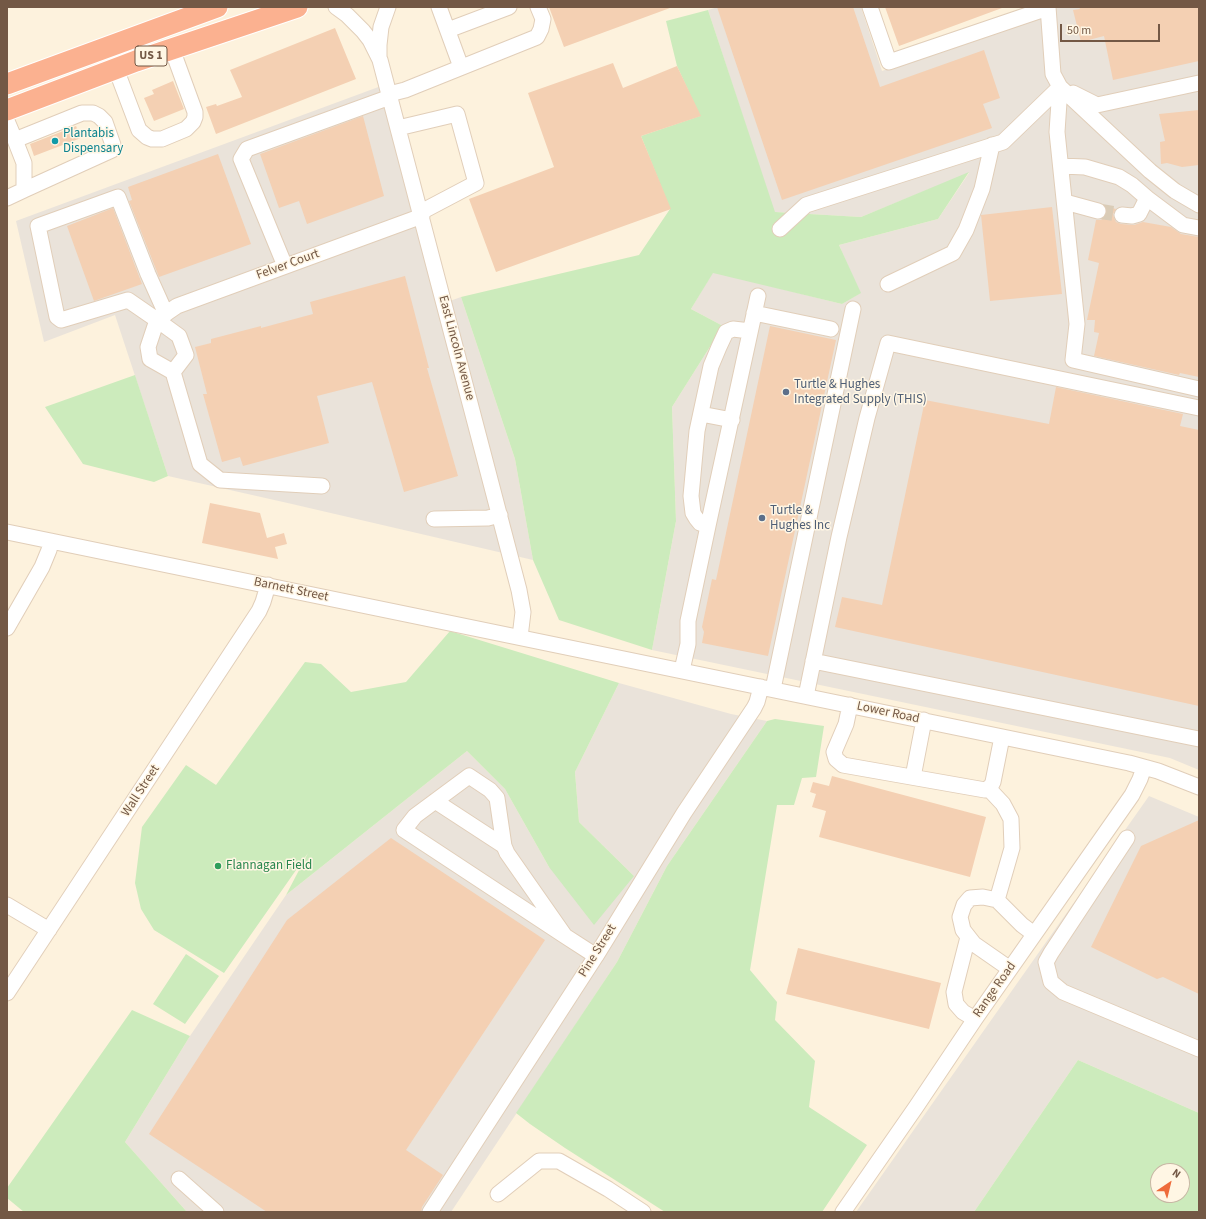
<!DOCTYPE html>
<style>
body{margin:0}
#map{position:relative;width:1206px;height:1219px;overflow:hidden;background:#fdf2dd;font-family:"Source Sans 3",sans-serif}
canvas{display:block}
.frame{position:absolute;inset:0;border:8px solid #735845;pointer-events:none}
.north{position:absolute;left:1150px;top:1163px;width:40px;height:40px;box-sizing:border-box;background:#fff6e4;border:1px solid #c7b7a4;border-radius:50%;rotate:35deg;font-size:11px;font-weight:700;line-height:16px;text-align:center;color:#735845}
.north::after{content:'';display:block;margin:auto;width:14px;height:18px;background:#ee6b3b;clip-path:polygon(50% 0,100% 100%,50% 72%,0 100%)}
.scale{position:absolute;left:1060px;top:24px;width:100px;height:18px;box-sizing:border-box;border:2px solid #735845;border-top:0;padding-left:5px;font-size:12px;line-height:14px;white-space:nowrap;color:#735845;-webkit-text-stroke:3px #fff6e4;paint-order:stroke}
</style>
<div id="map">
<canvas width="1206" height="1219"></canvas>
<div class="frame"></div>
<div class="north">N</div>
<div class="scale">50 m</div>
</div>
<script>
const g = document.querySelector('canvas').getContext('2d');
g.lineJoin = 'round';
function fill(path, color) {
  g.fillStyle = color;
  g.fill(path, 'evenodd');
}
function poly(rows) {
  const path = new Path2D();
  for (const r of rows) {
    path.moveTo(r[0], r[1]);
    for (let i = 2; i < r.length; i += 2) path.lineTo(r[i], r[i + 1]);
  }
  return path;
}
function stroke(path, color, width, dash) {
  g.strokeStyle = color;
  g.lineWidth = width;
  g.lineCap = dash ? 'butt' : 'round';
  g.setLineDash(dash || []);
  g.stroke(path);
}
function write(font, color, halo, rows, align = 'center') {
  g.font = font + ' "Source Sans 3",sans-serif';
  g.lineWidth = 3;
  g.setLineDash([]);
  g.textBaseline = 'middle';
  g.strokeStyle = halo;
  g.fillStyle = color;
  for (const [text, x, y, turn = 0] of rows) {
    g.save();
    g.translate(x, y);
    g.rotate((+turn || 0) * Math.PI / 180);
    g.textAlign = isNaN(turn) ? turn : align;
    if (halo) g.strokeText(text, 0, 0);
    g.fillText(text, 0, 0);
    g.restore();
  }
}
fill(poly([
 [718,7,861,7,882,71,1048,13,1049,7,1199,7,1199,770,1170,758,652,650,676,521,672,407,723,326,691,309,713,272,842,304,860,293,839,245,938,219,969,173,861,217,774,212,708,10],
 [392,82,447,302,461,297,515,459,533,560,292,504,168,476,115,315,44,342,16,221],
 [619,683,731,714,767,721,667,866,617,962,451,1212,187,1212,125,1142,190,1036,286,895,467,751,505,789,549,867,634,876,579,822,575,772],
 [1149,796,1199,817,1199,1113,1078,1060,974,1212,856,1212]
]), '#eae3da');
fill(poly([
 [708,10,775,212,861,217,969,172,938,219,839,245,861,293,842,304,713,273,691,309,723,326,672,407,676,521,652,650,559,620,533,560,515,459,461,297,639,255,670,209,641,136,700,116,677,66,666,21],
 [135,375,168,476,154,482,83,464,45,407],
 [450,631,619,683,575,772,579,822,634,876,594,925,549,867,505,789,467,751,286,895,308,853,224,973,154,930,141,909,135,883,142,827,186,765,216,785,305,662,321,664,351,692,406,682],
 [775,719,824,726,816,777,802,778,794,805,777,805,750,970,777,1002,775,1020,815,1061,809,1107,867,1145,822,1212,665,1212,565,1148,530,1124,516,1113,617,962,667,866,767,721],
 [186,954,219,976,185,1024,153,1004],
 [132,1010,190,1036,125,1142,187,1212,24,1212,7,1198,7,1188],
 [1078,1060,1199,1113,1199,1212,974,1212],
 [1158,1171,1182,1171,1182,1195,1158,1195]
]), '#ccebbc');
fill(poly([
 [549,7,670,7,670,8,564,47],
 [717,7,853,7,880,87,984,50,1000,98,983,104,992,128,782,200],
 [885,7,1002,7,1002,8,899,46],
 [1079,7,1199,7,1199,61,1113,80,1104,36,1081,42,1073,10,1080,9],
 [335,28,356,79,216,134,206,107,216,104,217,106,242,97,230,70],
 [613,63,623,88,677,66,701,116,641,136,671,209,496,272,469,199,554,167,528,93],
 [173,81,184,109,154,121,144,98,154,94,152,90],
 [1199,110,1199,165,1182,167,1167,163,1161,164,1160,142,1165,141,1159,114],
 [363,116,384,196,307,224,299,201,279,208,260,154],
 [76,126,81,138,34,156,30,144],
 [218,154,251,244,159,277,129,201,132,200,128,187],
 [1105,206,1116,209,1113,214,1114,218,1116,222,1121,224,1134,225,1143,222,1171,227,1181,234,1199,237,1199,377,1180,373,1179,375,1094,356,1099,333,1094,332,1095,320,1087,320,1099,263,1088,260,1096,220,1101,220,1105,217,1107,213],
 [1052,207,1062,294,990,301,981,215],
 [113,208,142,284,94,301,67,226],
 [405,276,429,368,427,368,458,476,404,492,372,382,317,396,329,443,243,466,240,457,222,462,203,394,207,394,195,347,211,343,211,339,261,326,261,328,313,314,310,302],
 [770,326,836,340,768,656,702,643,704,632,702,627,712,579,716,580],
 [1056,387,1183,414,1180,426,1199,430,1199,706,835,627,842,597,882,605,925,400,1049,424],
 [210,503,260,513,267,538,284,533,287,544,275,547,278,559,202,543],
 [832,776,986,817,970,877,819,837,826,811,812,807,816,794,810,792,813,782,829,786],
 [1199,820,1199,994,1163,977,1157,979,1091,947,1141,846],
 [391,838,545,940,406,1150,443,1175,422,1207,421,1212,267,1212,149,1134,287,920],
 [798,948,941,983,929,1029,786,994]
]), '#f4d0b3');
stroke(poly([
 [1098,211,1122,215]
]), '#daccb7', 15, [15, 8]);
const minor = poly([
 [336,7,347,15,363,31,370,40,380,60,519,590,523,612,520,637],
 [439,7,461,67],
 [870,7,889,62,1048,8],
 [1048,7,1053,74,1060,87,1150,171,1175,191,1199,205],
 [448,30,509,7],
 [379,57,379,45,381,27,388,7],
 [116,69,139,130,147,137,152,139,162,139,186,129,193,122,195,117,195,112,172,49],
 [1060,87,1057,132,1077,324,1073,360,1199,389],
 [1073,93,1097,105,1199,83],
 [389,94,405,90,537,37,541,29,543,19,538,7],
 [7,121,15,140,24,163,24,190,112,150,113,145,105,122,99,116,93,113,82,113,15,140],
 [398,128,457,114,476,183,421,212],
 [1061,166,1085,167,1119,177,1132,185,1147,198,1139,214,1132,216,1122,215],
 [7,198,24,190],
 [1147,198,1183,225,1199,228],
 [1065,202,1098,211],
 [780,229,806,205,1003,142,1060,87],
 [285,266,241,159,247,149,390,97],
 [888,284,953,253,966,230,982,189,992,145],
 [754,313,831,329],
 [158,319,177,306,422,216],
 [157,320,148,347,150,359,173,372,186,355,179,336,157,320,128,300,61,320,57,317,38,226,118,197,148,274,166,314],
 [173,372,200,464,220,480,322,486],
 [701,414,732,420],
 [434,519,488,518,500,515],
 [708,526,700,523,696,518,693,513,691,496,697,431,711,366,719,347,726,332,733,329,750,331],
 [7,532,1129,763,1158,771,1199,787],
 [7,628,42,567,49,550,51,541],
 [813,661,1199,739],
 [682,670,688,644,688,621,708,526,758,296],
 [773,689,853,309],
 [806,696,839,537,867,418,888,343,1199,408],
 [850,705,846,724,834,752,836,759,843,765,985,790,990,788,993,782,1002,737],
 [913,777,924,720],
 [988,788,1003,804,1011,819,1012,848,997,900],
 [435,801,504,846],
 [1127,838,1051,953,1046,962,1051,982,1063,992,1199,1049],
 [7,905,49,930],
 [565,936,507,853,504,846,497,798,490,790,469,776,415,816,404,830,565,936,596,956],
 [968,937,954,992,956,1004,963,1012,975,1019],
 [1010,969,974,944,963,930,960,917,964,905,970,898,983,897,997,900,1022,925,1034,934],
 [7,993,259,611,263,602,268,585],
 [179,1179,216,1212],
 [498,1194,539,1161,559,1161,608,1189,643,1212],
 [430,1212,596,956,684,813,754,708,757,702,761,687],
 [843,1212,916,1107,975,1019,1132,795,1140,779,1144,767]
]);
const highway = poly([
 [7,84,217,7],
 [7,110,136,61,297,7]
]);
stroke(minor, '#e1ceb9', 17);
stroke(highway, '#fff', 23);
stroke(minor, '#fff', 15);
stroke(highway, '#fbb190', 21);
for (const [x, y, r, color] of [
 [55,141,4,"#0f9aa8"],
 [786,392,4,"#5c6f8a"],
 [762,518,4,"#5c6f8a"],
 [218,866,4,"#2e9e5b"]
]) {
  const dot = new Path2D();
  dot.arc(x, y, r, 0, 2 * Math.PI);
  g.fillStyle = color;
  g.fill(dot);
  stroke(dot, '#fff6e4', 1.5);
}
for (const [x, y, w] of [
 [151,56,32]
]) {
  const box = new Path2D();
  box.roundRect(x - w / 2, y - 10, w, 20, 3);
  g.fillStyle = '#fff6e4';
  g.fill(box);
  stroke(box, '#735845', 1);
}
write('bold 12px', '#735845', null, [
 ["US 1",151,56]
]);
write('13px', '#0d838f', '#fff6e4', [
 ["Plantabis",63,134],
 ["Dispensary",63,149]
], 'left');
write('13px', '#735845', '#fff6e4', [
 ["Felver Court",288,265,-20],
 ["East Lincoln Avenue",456,348,75],
 ["Barnett Street",291,590,12],
 ["Lower Road",888,713,12],
 ["Wall Street",141,791,-57],
 ["Pine Street",598,951,-58],
 ["Range Road",995,990,-55]
]);
write('13px', '#4e5e75', '#fff6e4', [
 ["Turtle & Hughes",794,385],
 ["Integrated Supply (THIS)",794,400],
 ["Turtle &",770,511],
 ["Hughes Inc",770,526]
], 'left');
write('13px', '#27864d', '#fff6e4', [
 ["Flannagan Field",226,866]
], 'left');
</script>
